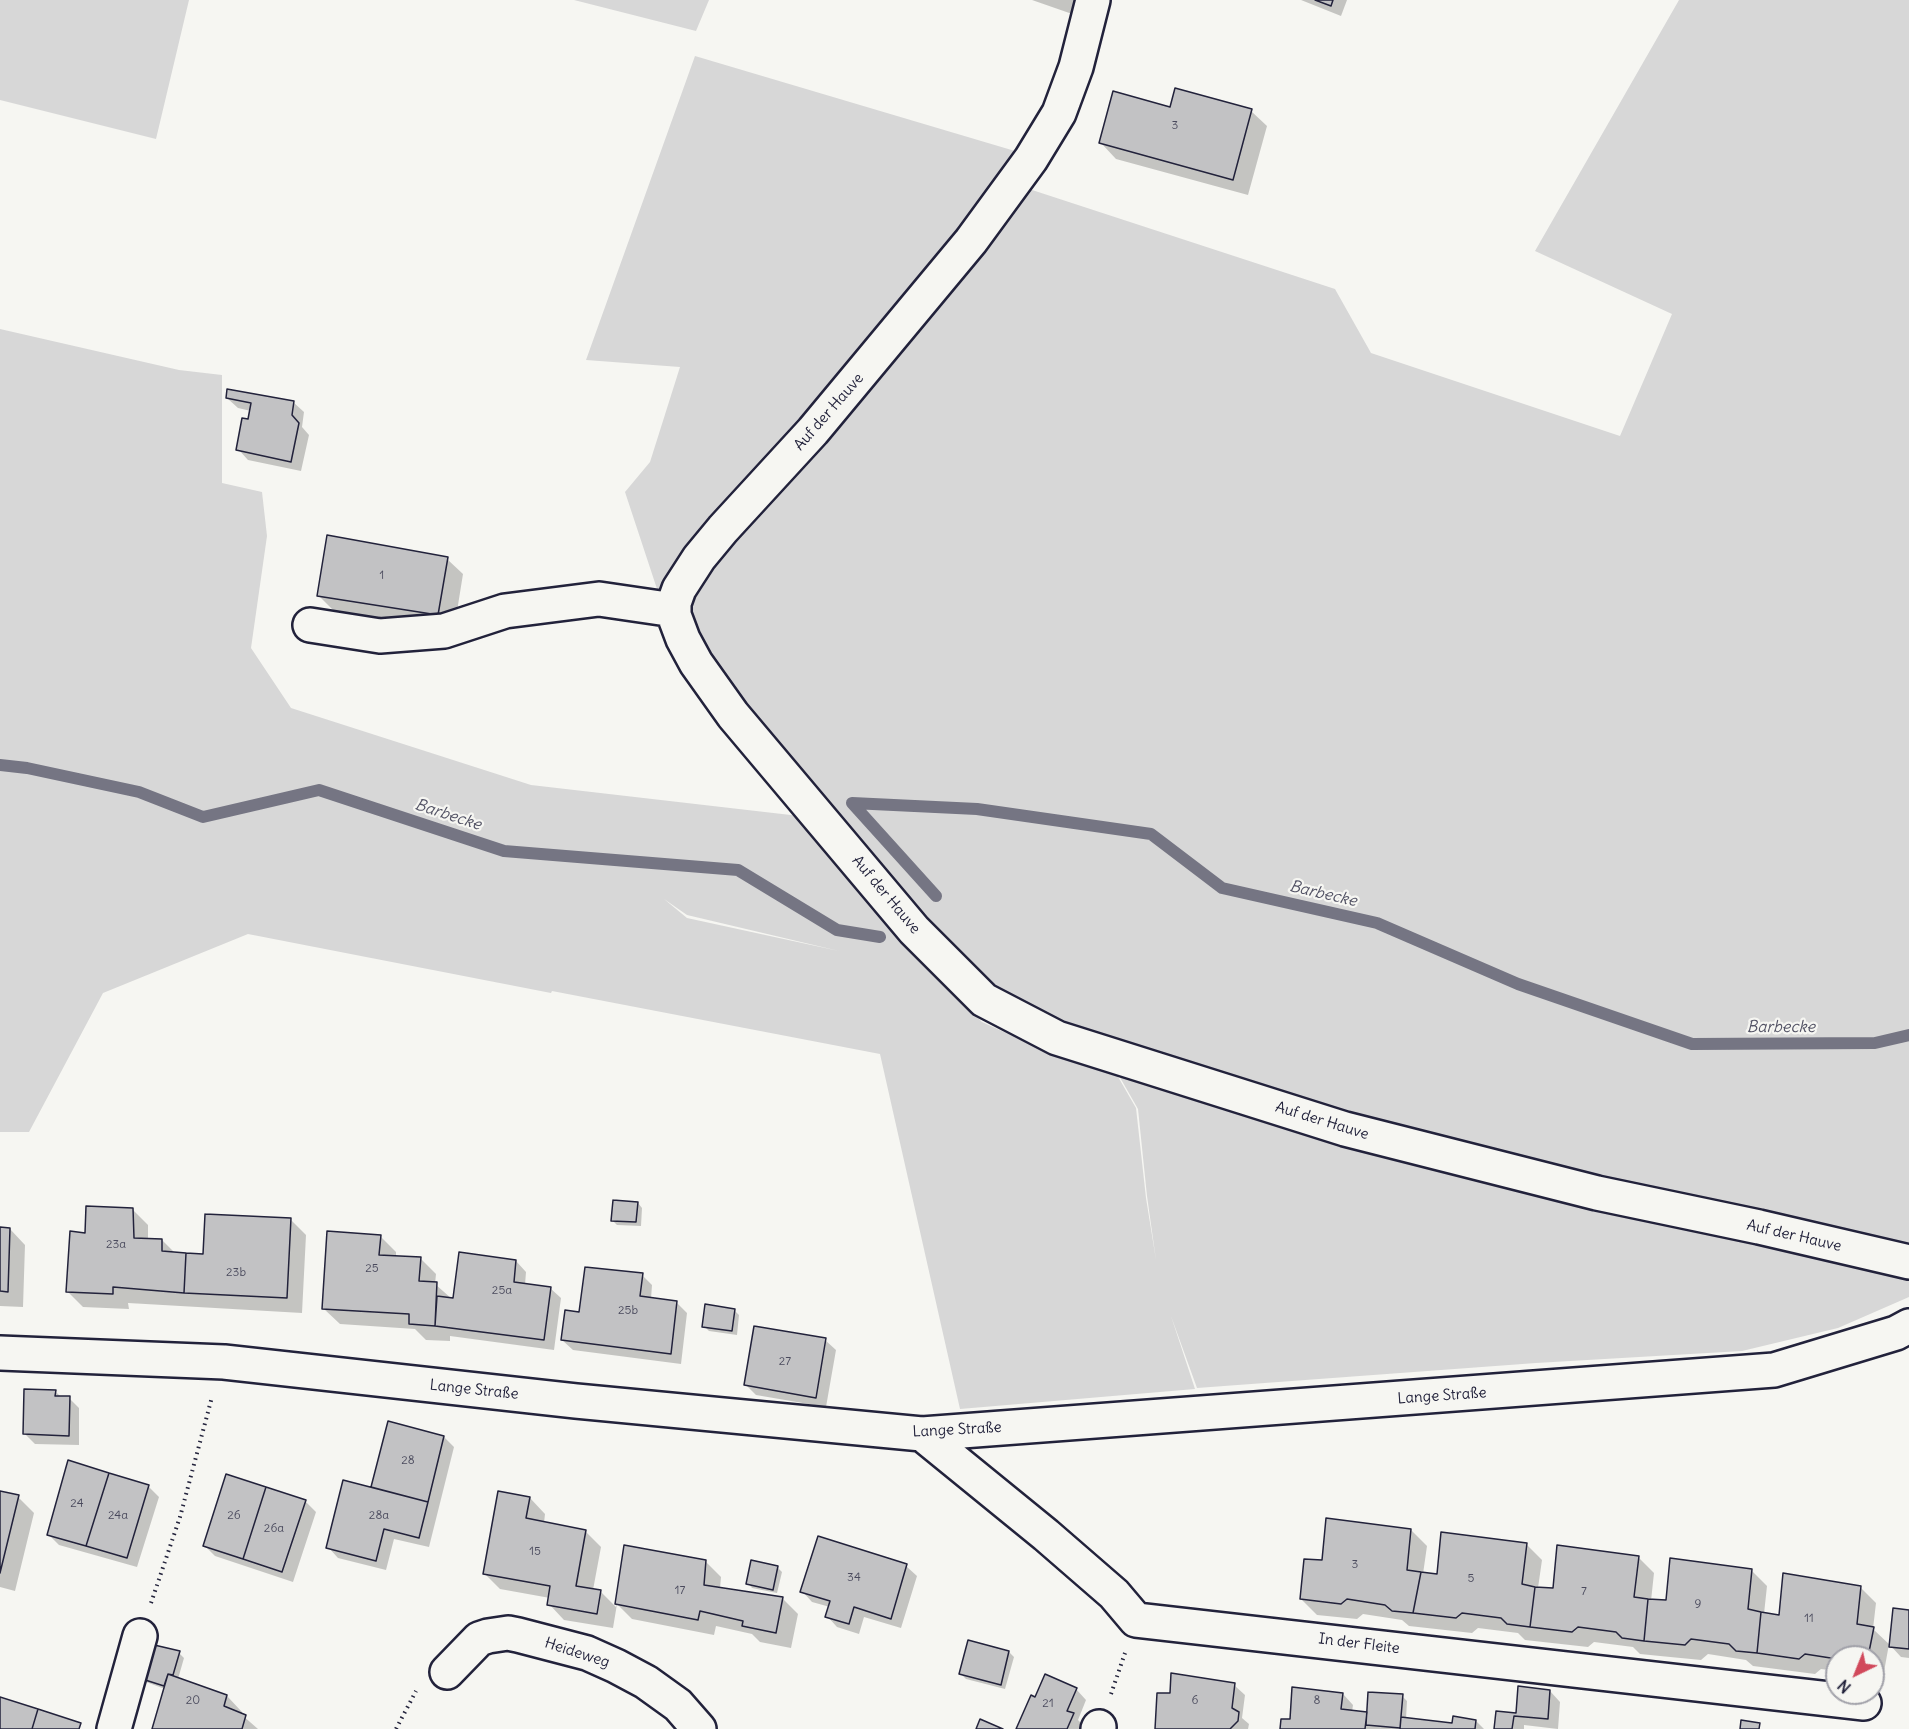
<!DOCTYPE html>
<meta charset="utf-8">
<style>
body{margin:0}
#map{position:relative;width:1909px;height:1729px;overflow:hidden;background:#f6f6f2;font-family:Delius,sans-serif}
canvas{display:block}
.north{position:absolute;left:1825px;top:1645px;width:60px;height:60px;box-sizing:border-box;background:#f6f6f2;border:2px solid #a1a1a9;border-radius:50%;rotate:223deg;font-size:16px;font-weight:700;line-height:24px;text-align:center;color:#22223b}
.north::after{content:'';display:block;margin:auto;width:21px;height:27px;background:#d1495b;clip-path:polygon(50% 0,100% 100%,50% 72%,0 100%)}
</style>
<div id="map">
<canvas width="1909" height="1729"></canvas>
<div class="north">N</div>
</div>
<script>
const g = document.querySelector('canvas').getContext('2d');
g.lineJoin = 'round';
function fill(path, color) {
  g.fillStyle = color;
  g.fill(path, 'evenodd');
}
function poly(rows) {
  const path = new Path2D();
  for (const r of rows) {
    path.moveTo(r[0], r[1]);
    for (let i = 2; i < r.length; i += 2) path.lineTo(r[i], r[i + 1]);
  }
  return path;
}
function stroke(path, color, width, dash) {
  g.strokeStyle = color;
  g.lineWidth = width;
  g.lineCap = dash ? 'butt' : 'round';
  g.setLineDash(dash || []);
  g.stroke(path);
}
function write(font, color, halo, rows, align = 'center') {
  g.font = font + ' Delius,sans-serif';
  g.lineWidth = 4.5;
  g.setLineDash([]);
  g.textBaseline = 'middle';
  g.strokeStyle = halo;
  g.fillStyle = color;
  for (const [text, x, y, turn = 0] of rows) {
    g.save();
    g.translate(x, y);
    g.rotate((+turn || 0) * Math.PI / 180);
    g.textAlign = isNaN(turn) ? turn : align;
    if (halo) g.strokeText(text, 0, 0);
    g.fillText(text, 0, 0);
    g.restore();
  }
}
fill(poly([
 [0,0,189,0,156,139,0,100],
 [574,0,709,0,696,31],
 [1679,0,1909,0,1909,1250,1593,1182,1150,1060,991,996,802,783,697,640,690,606,706,570,1026,188,1335,289,1371,353,1620,436,1672,314,1535,251],
 [695,56,1025,154,660,598,625,492,650,462,680,367,586,360],
 [0,329,179,370,222,375,222,483,262,492,267,536,251,648,291,708,531,785,808,817,931,972,982,1022,1037,1047,1113,1068,1136,1108,1146,1198,1156,1260,1147,1196,1138,1109,1114,1067,1909,1272,1909,1297,1838,1328,1742,1351,1536,1363,1197,1388,1171,1316,1195,1389,960,1409,880,1054,552,991,551,993,248,934,103,993,29,1132,0,1132],
 [664,899,687,915,839,951,687,918]
]), '#d7d7d7');
fill(poly([
 [1032,0,1080,0,1075,15],
 [1301,0,1347,0,1341,16],
 [1171,109,1251,111,1267,126,1248,195,1116,159,1101,143],
 [227,398,293,402,304,412,302,427,309,435,301,471,248,460,238,449,251,411,238,408],
 [447,559,463,574,454,630,334,611,318,595],
 [638,1203,642,1208,641,1226,617,1225,612,1220],
 [132,1209,148,1225,148,1240,162,1240,175,1253,205,1255,290,1219,306,1235,302,1313,128,1303,129,1309,83,1307,67,1291,86,1234],
 [0,1229,10,1229,25,1245,23,1307,0,1306],
 [380,1236,396,1252,396,1257,420,1258,436,1274,435,1284,452,1299,516,1261,526,1272,525,1285,550,1288,561,1298,554,1350,450,1336,450,1341,426,1340,415,1329,340,1324,324,1309],
 [642,1275,652,1285,651,1299,676,1302,687,1313,681,1364,573,1350,562,1340,581,1314],
 [734,1310,739,1315,737,1335,709,1331,704,1326],
 [825,1340,836,1350,826,1407,756,1395,746,1385],
 [55,1391,62,1398,69,1398,79,1408,79,1445,35,1444,24,1433],
 [389,1423,444,1437,454,1447,429,1547,394,1539,386,1570,338,1558,328,1547,372,1489],
 [69,1462,149,1487,159,1497,137,1567,59,1545,48,1534],
 [0,1492,18,1497,34,1513,15,1591,0,1587],
 [530,1498,545,1514,544,1523,585,1531,601,1547,593,1590,601,1592,616,1607,626,1547,705,1561,721,1577,720,1589,782,1598,798,1614,791,1648,760,1642,752,1634,716,1626,714,1635,632,1619,617,1604,613,1628,564,1620,549,1604,550,1598,500,1589,485,1574],
 [305,1501,316,1512,293,1582,215,1556,205,1546],
 [1411,1530,1427,1546,1423,1574,1438,1576,1526,1544,1542,1560,1538,1588,1554,1589,1638,1557,1654,1573,1651,1601,1667,1602,1751,1570,1767,1586,1764,1614,1781,1617,1860,1587,1876,1603,1873,1629,1891,1646,1909,1612,1909,1658,1901,1657,1889,1644,1882,1683,1873,1682,1873,1657,1837,1657,1837,1671,1821,1669,1815,1674,1753,1666,1746,1660,1708,1654,1701,1660,1660,1656,1640,1654,1633,1647,1594,1642,1588,1647,1525,1640,1518,1633,1478,1628,1472,1633,1409,1626,1402,1620,1363,1614,1357,1619,1317,1615,1301,1599,1323,1562],
 [906,1566,917,1576,901,1628,864,1617,859,1634,837,1627,827,1616,830,1607,812,1602,802,1591],
 [777,1567,782,1572,777,1593,752,1588,748,1583],
 [1009,1652,1014,1657,1005,1689,966,1679,961,1674],
 [179,1653,184,1658,178,1679,227,1696,242,1712,242,1715,258,1729,154,1729,165,1689,146,1682,141,1677],
 [1234,1685,1245,1695,1242,1718,1249,1724,1248,1729,1157,1729,1171,1695],
 [1076,1689,1086,1700,1078,1720,1083,1725,1081,1729,1017,1729,1036,1699],
 [1550,1691,1560,1702,1558,1729,1524,1725,1524,1729,1496,1729,1497,1712,1517,1714],
 [1343,1694,1353,1705,1352,1712,1366,1714,1402,1696,1407,1701,1406,1719,1453,1725,1476,1721,1484,1729,1282,1729,1291,1720]
]), '#0003');
stroke(poly([
 [0,765,27,768,139,792,203,817,319,790,504,851,738,870,837,930,880,937],
 [936,896,852,803,977,809,1151,834,1222,888,1377,923,1518,984,1692,1044,1875,1043,1909,1035]
]), '#757583', 12);
const building = poly([
 [1315,0,1333,0,1331,6,1315,0],
 [1175,88,1252,109,1233,180,1099,143,1113,91,1170,107,1175,88],
 [227,389,294,401,292,415,299,423,291,462,236,450,242,418,248,419,251,403,226,398,227,389],
 [327,535,448,557,438,615,317,596,327,535],
 [613,1200,638,1202,636,1222,611,1221,613,1200],
 [86,1206,133,1208,134,1238,162,1239,162,1251,186,1253,184,1293,113,1287,113,1294,66,1292,70,1231,85,1233,86,1206],
 [205,1214,291,1218,287,1298,184,1293,186,1253,203,1254,205,1214],
 [0,1227,10,1228,8,1292,0,1291,0,1227],
 [327,1231,381,1235,379,1255,421,1257,419,1281,437,1282,435,1326,409,1324,409,1314,322,1309,327,1231],
 [459,1252,516,1260,514,1282,551,1287,544,1340,435,1326,437,1296,453,1298,459,1252],
 [585,1267,643,1273,640,1296,677,1301,671,1354,561,1340,565,1310,579,1312,585,1267],
 [705,1304,735,1309,732,1331,702,1327,705,1304],
 [754,1326,826,1338,816,1398,744,1385,754,1326],
 [24,1389,56,1390,55,1396,70,1396,69,1436,23,1434,24,1389],
 [388,1421,444,1436,428,1502,371,1487,388,1421],
 [68,1460,109,1473,86,1546,47,1535,68,1460],
 [109,1473,149,1485,127,1558,86,1546,109,1473],
 [226,1474,266,1487,243,1559,203,1546,226,1474],
 [343,1480,428,1502,419,1538,384,1529,376,1561,326,1548,343,1480],
 [266,1487,306,1500,282,1572,243,1559,266,1487],
 [0,1491,19,1495,0,1573,0,1491],
 [498,1491,530,1497,526,1518,586,1530,576,1586,601,1590,597,1614,547,1605,550,1586,483,1574,498,1491],
 [1326,1518,1411,1529,1407,1570,1421,1572,1413,1613,1392,1611,1385,1605,1347,1599,1341,1604,1300,1599,1304,1559,1322,1560,1326,1518],
 [1441,1532,1527,1543,1522,1584,1535,1587,1530,1627,1507,1624,1501,1618,1462,1613,1456,1618,1413,1613,1421,1572,1437,1574,1441,1532],
 [818,1536,907,1564,891,1619,854,1607,849,1624,825,1617,830,1601,800,1592,818,1536],
 [624,1545,706,1560,704,1585,783,1597,776,1633,742,1626,743,1621,700,1611,698,1620,615,1604,624,1545],
 [1557,1545,1639,1556,1634,1597,1648,1599,1644,1641,1622,1638,1616,1632,1578,1627,1572,1632,1530,1627,1535,1587,1553,1588,1557,1545],
 [1670,1558,1752,1569,1748,1609,1761,1612,1757,1653,1736,1651,1729,1644,1691,1639,1685,1645,1644,1641,1648,1599,1666,1600,1670,1558],
 [751,1560,778,1566,773,1590,746,1584,751,1560],
 [1783,1573,1861,1586,1857,1624,1874,1627,1868,1657,1837,1657,1837,1659,1805,1654,1799,1659,1757,1653,1761,1612,1779,1615,1783,1573],
 [1893,1608,1909,1610,1909,1649,1889,1647,1893,1608],
 [968,1640,1009,1651,1001,1685,959,1674,968,1640],
 [150,1644,180,1651,173,1675,168,1674,164,1686,139,1678,150,1644],
 [1171,1673,1235,1683,1232,1708,1239,1712,1238,1721,1230,1729,1155,1729,1157,1693,1170,1693,1171,1673],
 [168,1674,227,1695,224,1706,246,1715,242,1729,152,1729,168,1674],
 [1045,1674,1077,1688,1067,1711,1074,1713,1067,1729,1016,1729,1031,1695,1035,1697,1045,1674],
 [1518,1686,1550,1690,1548,1719,1514,1716,1512,1729,1494,1729,1496,1711,1516,1713,1518,1686],
 [1292,1687,1343,1693,1341,1709,1367,1712,1365,1729,1280,1729,1281,1719,1290,1719,1292,1687],
 [1368,1692,1403,1694,1400,1728,1366,1725,1368,1692],
 [0,1697,38,1709,32,1729,0,1729,0,1697],
 [38,1709,81,1723,79,1729,32,1729,38,1709],
 [1453,1716,1476,1720,1475,1729,1400,1729,1401,1717,1452,1723,1453,1716],
 [980,1719,1003,1729,976,1729,980,1719],
 [1741,1720,1760,1723,1759,1729,1740,1729,1741,1720]
]);
fill(building, '#c2c2c4');
stroke(building, '#22223b', 1.5);
const minor = poly([
 [1093,0,1076,67,1059,113,1031,159,971,241,813,431,723,529,699,558,679,589,674,603,674,615,683,639,696,663,733,715,914,930,984,1000,1057,1038,1345,1129,1597,1193,1759,1227,1909,1262],
 [310,625,380,636,444,631,505,611,599,599,674,610],
 [0,1353,224,1362,576,1401,922,1434,1774,1370,1896,1333,1909,1326],
 [922,1434,1046,1535,1114,1594,1136,1620,1864,1703],
 [447,1672,479,1639,488,1636,508,1633,518,1635,587,1653,616,1666,646,1682,678,1705,699,1729],
 [114,1729,140,1636],
 [1098,1729,1099,1727]
]);
stroke(minor, '#22223b', 38);
stroke(poly([
 [151,1603,180,1517,212,1397],
 [1111,1694,1125,1653],
 [396,1729,416,1691]
]), '#22223b', 4, [1.5, 4.5]);
stroke(minor, '#f6f6f2', 33);
write('12px', '#4a4a5d', null, [
 ["3",1175,126],
 ["1",382,576],
 ["23a",116,1245],
 ["25",372,1269],
 ["23b",236,1273],
 ["25a",502,1291],
 ["25b",628,1311],
 ["27",785,1362],
 ["28",408,1461],
 ["24",77,1504],
 ["24a",118,1516],
 ["26",234,1516],
 ["28a",379,1516],
 ["26a",274,1529],
 ["15",535,1552],
 ["3",1355,1565],
 ["34",854,1578],
 ["5",1471,1579],
 ["17",680,1591],
 ["7",1584,1592],
 ["9",1698,1605],
 ["11",1809,1619],
 ["20",193,1701],
 ["6",1195,1701],
 ["8",1317,1701],
 ["21",1048,1704]
]);
write('15px', '#22223b', '#f6f6f2', [
 ["Auf der Hauve",829,412,-49],
 ["Auf der Hauve",886,895,50],
 ["Auf der Hauve",1322,1121,17],
 ["Auf der Hauve",1794,1236,13],
 ["Lange Straße",474,1390,6],
 ["Lange Straße",1442,1396,-4],
 ["Lange Straße",957,1430,-3],
 ["In der Fleite",1359,1644,7],
 ["Heideweg",577,1653,18]
]);
write('italic 16px', '#535365', '#f6f6f2', [
 ["Barbecke",448,815,18],
 ["Barbecke",1323,894,13],
 ["Barbecke",1781,1027]
]);
</script>
